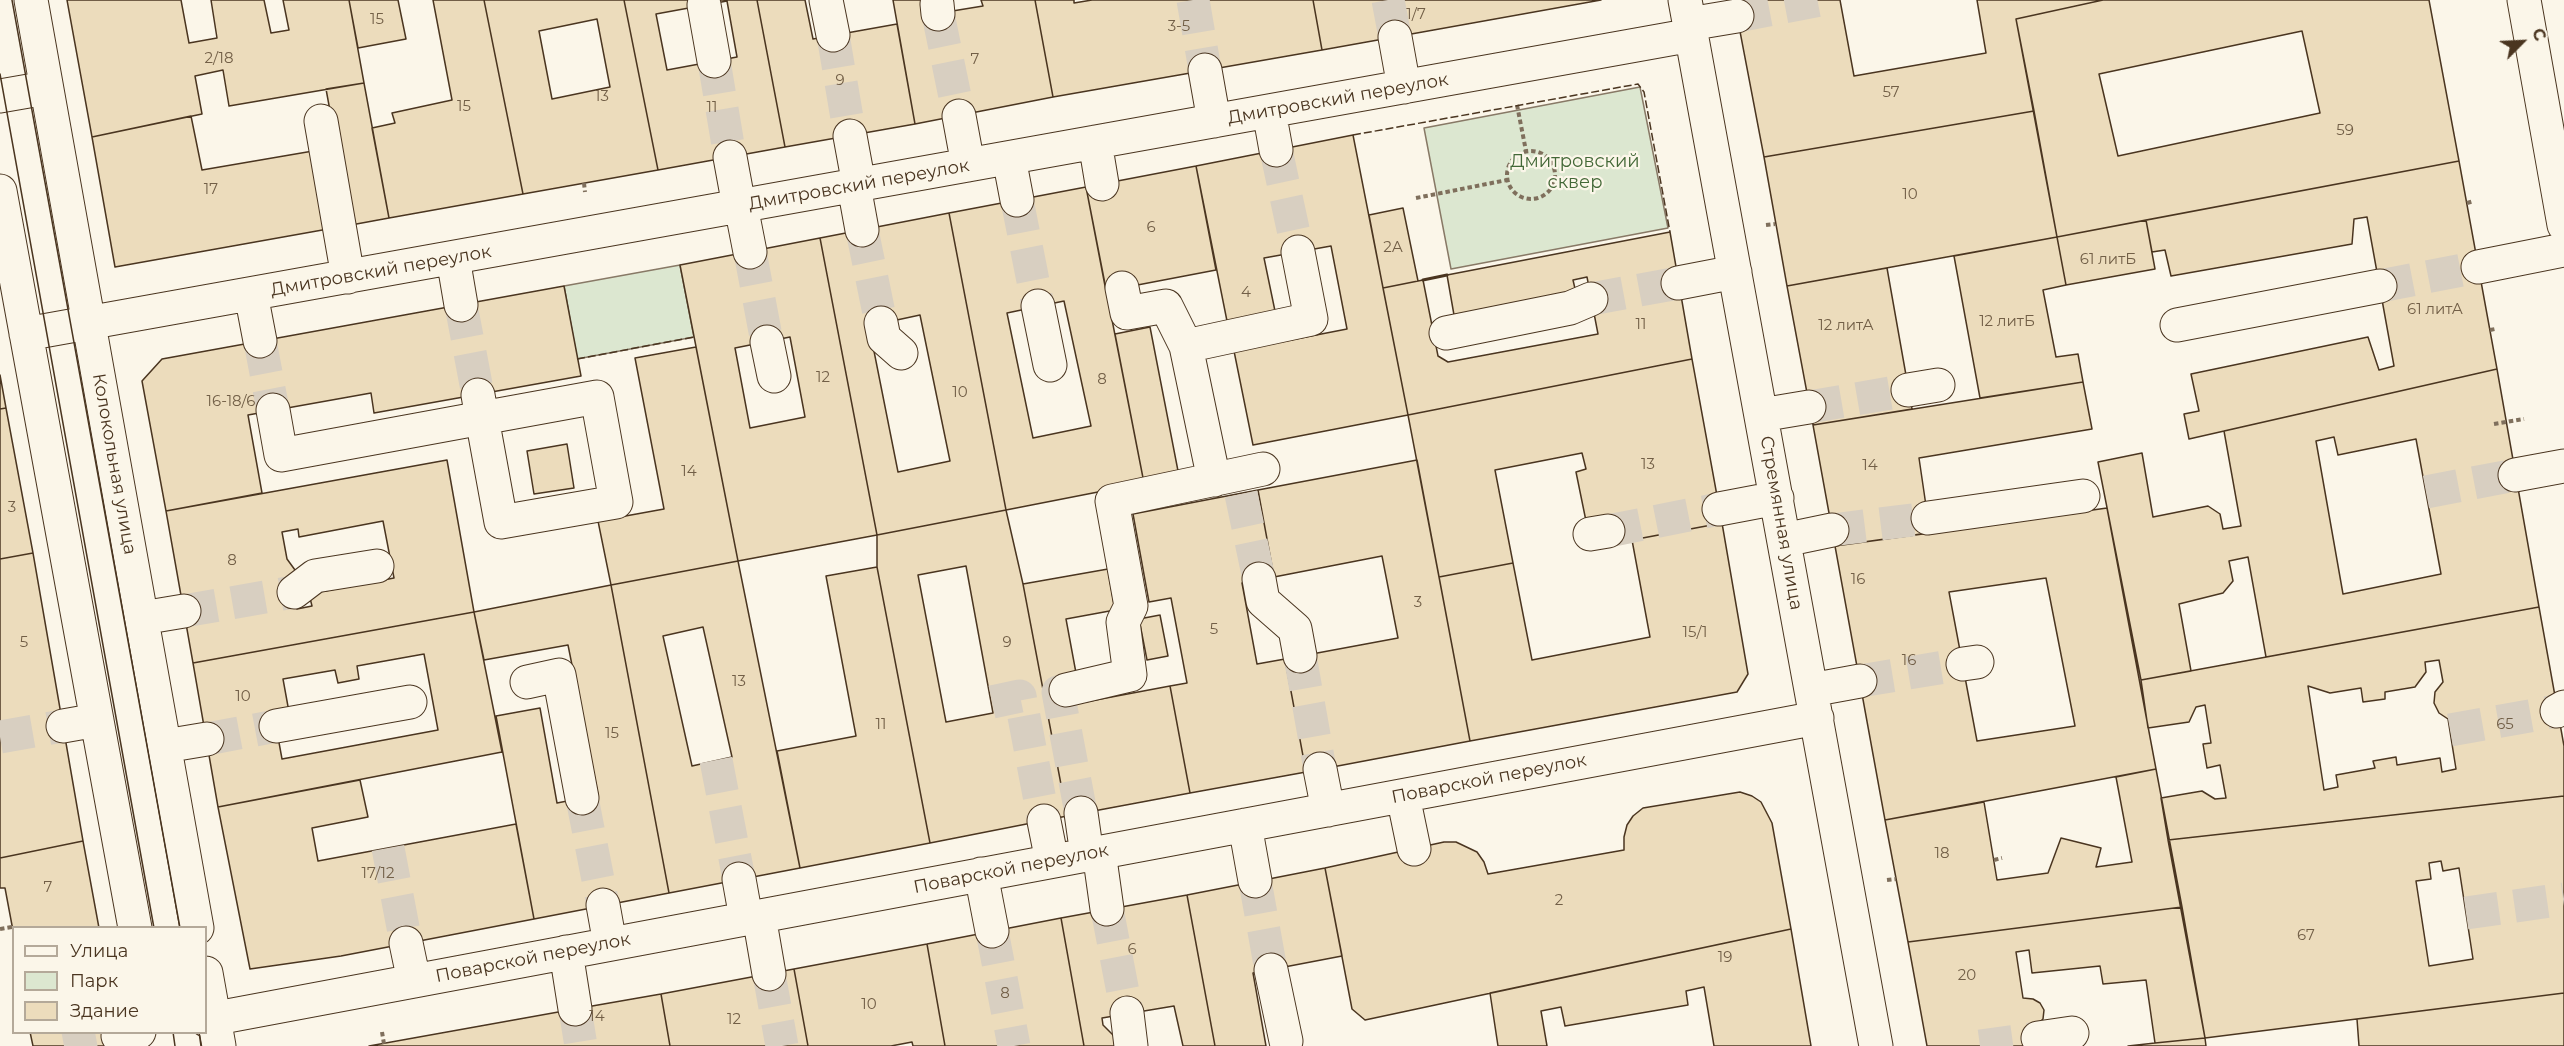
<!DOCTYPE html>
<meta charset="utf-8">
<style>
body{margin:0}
#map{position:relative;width:2564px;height:1046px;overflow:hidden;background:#fbf6e9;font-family:Montserrat,sans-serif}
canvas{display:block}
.legend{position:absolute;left:12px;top:926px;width:195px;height:108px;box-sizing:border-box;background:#fbf6e9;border:2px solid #b4a999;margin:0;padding:8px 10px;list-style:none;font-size:18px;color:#4a3520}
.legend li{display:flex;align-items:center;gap:12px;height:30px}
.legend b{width:30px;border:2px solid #b4a999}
.north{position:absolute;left:2492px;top:12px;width:60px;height:60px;-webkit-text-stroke:4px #fbf6e9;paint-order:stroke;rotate:66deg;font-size:16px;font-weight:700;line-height:24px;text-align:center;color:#4a3520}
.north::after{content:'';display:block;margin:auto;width:21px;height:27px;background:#4a3520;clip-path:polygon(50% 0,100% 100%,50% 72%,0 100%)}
</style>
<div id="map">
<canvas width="2564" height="1046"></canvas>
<ul class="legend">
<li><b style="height:8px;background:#fbf6e9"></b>Улица</li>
<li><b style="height:16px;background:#dce7d0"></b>Парк</li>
<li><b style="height:16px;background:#ecdcbc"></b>Здание</li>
</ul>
<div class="north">С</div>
</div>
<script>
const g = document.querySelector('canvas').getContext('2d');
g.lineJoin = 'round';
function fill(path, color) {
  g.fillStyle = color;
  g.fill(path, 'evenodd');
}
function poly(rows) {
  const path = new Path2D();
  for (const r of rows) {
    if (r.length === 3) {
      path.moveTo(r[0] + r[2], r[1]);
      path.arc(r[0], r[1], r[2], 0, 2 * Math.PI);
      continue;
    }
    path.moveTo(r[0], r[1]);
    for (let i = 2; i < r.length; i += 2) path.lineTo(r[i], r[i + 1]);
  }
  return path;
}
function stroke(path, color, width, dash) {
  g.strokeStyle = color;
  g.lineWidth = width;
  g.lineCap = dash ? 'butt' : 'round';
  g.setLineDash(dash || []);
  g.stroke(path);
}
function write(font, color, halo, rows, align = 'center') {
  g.font = font + ' Montserrat,sans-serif';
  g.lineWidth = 4.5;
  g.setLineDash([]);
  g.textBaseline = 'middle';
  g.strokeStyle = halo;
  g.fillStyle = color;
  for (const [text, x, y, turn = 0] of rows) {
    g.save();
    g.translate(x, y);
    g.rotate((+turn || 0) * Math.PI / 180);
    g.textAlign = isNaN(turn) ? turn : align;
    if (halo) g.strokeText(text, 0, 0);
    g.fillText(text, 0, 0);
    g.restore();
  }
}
const green = poly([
 [1640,87,1668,228,1451,269,1424,128,1640,87],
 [680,265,694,337,577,359,564,286,680,265]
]);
fill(green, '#dce7d0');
stroke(green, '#887966', 1.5);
const building = poly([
 [67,0,181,0,189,43,217,38,211,0,264,0,271,33,289,30,283,0,349,0,364,83,229,106,223,70,195,76,202,114,92,137,67,0],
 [349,0,398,0,406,39,358,48,349,0],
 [433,0,484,0,523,194,389,218,372,128,395,123,392,113,452,100,433,0],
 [484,0,624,0,658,170,523,194,484,0],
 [597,19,610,87,552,99,539,31,597,19],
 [624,0,757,0,785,147,658,170,624,0],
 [727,1,737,57,667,70,656,14,727,1],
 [757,0,805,0,813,39,897,24,915,124,785,147,757,0],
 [893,0,931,0,934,14,983,6,981,0,1035,0,1053,97,915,124,893,0],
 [1035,0,1074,0,1074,3,1092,0,1313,0,1322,50,1053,97,1035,0],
 [1313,0,1601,0,1322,50,1313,0],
 [1734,0,1840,0,1854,76,1986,53,1977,0,2103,0,2016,19,2034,111,1764,157,1734,0],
 [2103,0,2429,0,2459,161,2057,237,2016,19,2103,0],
 [2302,31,2320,113,2118,156,2099,74,2302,31],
 [364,83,389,218,351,225,326,89,364,83],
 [2034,111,2057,237,1787,286,1764,157,2034,111],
 [191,116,202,170,313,151,328,229,115,267,92,137,191,116],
 [1353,135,1408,415,1253,445,1234,351,1347,329,1331,246,1264,258,1275,311,1227,321,1196,166,1353,135],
 [2459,161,2497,369,2189,439,2184,414,2199,411,2191,374,2368,337,2379,370,2394,366,2367,217,2354,219,2352,244,2171,276,2165,250,2152,252,2146,220,2459,161],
 [1196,166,1216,270,1106,291,1086,187,1196,166],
 [1086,187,1144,483,1006,510,949,213,1086,187],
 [1064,301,1091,426,1033,438,1007,313,1064,301],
 [1403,208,1418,281,1383,288,1369,215,1403,208],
 [949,213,1006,510,877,535,820,238,949,213],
 [920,315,950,461,898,472,869,326,920,315],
 [2146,220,2155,269,2066,285,2057,237,2146,220],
 [1670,232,1692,359,1408,415,1383,288,1423,280,1438,356,1448,362,1598,334,1587,277,1573,280,1576,293,1454,315,1447,275,1670,232],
 [2057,237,2066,285,2043,290,2056,357,2078,354,2083,382,1980,398,1954,256,2057,237],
 [820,238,877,535,738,561,680,265,820,238],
 [790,337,805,417,750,428,735,348,790,337],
 [1887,268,1912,409,1813,425,1787,286,1887,268],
 [564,286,581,376,374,413,371,393,248,415,262,493,166,511,142,381,162,359,564,286],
 [1150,327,1179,476,1144,483,1115,334,1150,327],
 [696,347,738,561,611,585,598,521,664,509,635,358,696,347],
 [1692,359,1722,523,1611,544,1586,521,1576,472,1586,469,1582,453,1495,470,1513,563,1439,577,1408,415,1692,359],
 [2497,369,2539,607,2266,657,2248,557,2229,561,2233,581,2223,593,2179,604,2191,671,2141,680,2098,462,2142,453,2153,517,2208,506,2220,514,2223,529,2241,526,2224,431,2497,369],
 [2334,437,2338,455,2416,439,2441,574,2343,594,2316,441,2334,437],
 [0,375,6,408,0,409,0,375],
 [2083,382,2092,429,1919,458,1930,533,1835,546,1813,425,2083,382],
 [6,408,33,553,0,559,0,409,6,408],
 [567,444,574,488,534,494,527,451,567,444],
 [447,460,474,612,193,663,166,511,447,460],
 [383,521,394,578,309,594,312,606,297,609,292,582,295,576,295,570,287,559,282,532,298,529,299,537,383,521],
 [1417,460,1470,741,1306,772,1285,659,1398,638,1382,556,1274,577,1258,490,1417,460],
 [1258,490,1274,577,1242,583,1257,664,1285,659,1306,772,1190,793,1170,686,1187,683,1171,598,1149,602,1133,514,1258,490],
 [2107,508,2156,769,1885,820,1835,546,2107,508],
 [2046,578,2075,726,1977,741,1949,592,2046,578],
 [1006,510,1023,584,1067,816,930,843,877,567,877,535,1006,510],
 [966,566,993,713,946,722,918,575,966,566],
 [1722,523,1748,674,1737,692,1470,741,1439,577,1513,563,1532,660,1650,637,1632,540,1722,523],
 [33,553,83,841,0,858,0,559,33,553],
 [738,561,800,868,669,893,611,585,738,561],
 [703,627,732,757,692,766,663,636,703,627],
 [877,567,930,843,800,868,777,751,856,736,826,576,877,567],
 [1108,569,1115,610,1066,619,1076,673,1069,705,1170,686,1190,793,1067,816,1023,584,1108,569],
 [611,585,669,893,534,919,496,716,540,708,557,803,598,795,568,645,484,660,474,612,611,585],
 [2539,607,2564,746,2564,796,2168,840,2161,798,2202,791,2215,799,2226,798,2220,765,2207,768,2203,744,2211,743,2205,705,2196,707,2189,722,2148,728,2141,680,2539,607],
 [2439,660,2443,682,2435,692,2434,703,2439,713,2448,719,2456,769,2442,772,2440,758,2397,765,2396,757,2373,761,2375,768,2336,775,2338,787,2324,790,2308,686,2330,693,2361,688,2363,702,2385,699,2385,692,2415,687,2426,672,2425,662,2439,660],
 [474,612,502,752,218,807,193,663,474,612],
 [424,654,438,730,282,759,274,715,289,712,283,679,335,670,338,683,359,679,357,666,424,654],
 [1160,615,1168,656,1147,660,1139,619,1160,615],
 [2156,769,2182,907,1908,942,1885,820,1984,802,1997,880,2048,873,2061,838,2101,848,2096,867,2132,862,2116,777,2156,769],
 [360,780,368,817,312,828,318,861,516,824,534,919,341,956,250,969,218,807,360,780],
 [1740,792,1752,796,1761,802,1772,823,1791,929,1365,1020,1352,1009,1325,868,1444,842,1456,842,1477,852,1484,862,1488,874,1624,850,1624,837,1627,825,1633,816,1643,808,1740,792],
 [2564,796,2564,993,2205,1038,2168,840,2564,796],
 [2441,861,2443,871,2459,868,2473,959,2429,966,2416,881,2431,879,2429,863,2441,861],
 [83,841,99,928,14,928,14,936,5,888,0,888,0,858,83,841],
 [1325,868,1342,956,1253,973,1266,1046,1215,1046,1187,895,1325,868],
 [1187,895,1215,1046,1183,1046,1174,1006,1102,1018,1103,1025,1120,1042,1121,1046,1084,1046,1061,918,1187,895],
 [2182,907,2205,1038,2155,1043,2146,980,2103,984,2100,966,2032,973,2029,950,2016,952,2023,998,2033,999,2040,1003,2044,1010,2043,1019,2037,1025,2040,1046,1927,1046,1908,942,2182,907],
 [1061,918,1084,1046,945,1046,927,944,1061,918],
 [1791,929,1811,1046,1714,1046,1704,987,1686,991,1688,1005,1565,1026,1561,1007,1541,1011,1547,1046,1498,1046,1490,993,1791,929],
 [927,944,945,1046,913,1046,912,1042,891,1046,808,1046,794,969,927,944],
 [794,969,808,1046,670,1046,661,994,794,969],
 [2564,993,2564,1046,2359,1046,2357,1019,2564,993],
 [661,994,670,1046,369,1046,575,1009,661,994],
 [30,1032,118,1032,120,1046,33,1046,30,1032],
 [2205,1038,2206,1046,2128,1046,2155,1043,2205,1038]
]);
fill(building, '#ecdcbc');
stroke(building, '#4a3520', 1.5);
stroke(poly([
 [1193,0,1205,70],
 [1388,0,1395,37],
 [938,14,959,116],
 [1737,16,1821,0],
 [833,35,850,136],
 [714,61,730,157],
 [1276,150,1298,252],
 [1017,200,1038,306],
 [862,230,881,323],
 [750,252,767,342],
 [2380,286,2478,267],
 [1591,299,1678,283],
 [461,305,478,395],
 [260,341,273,410],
 [1809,407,1908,390],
 [2426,492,2515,475],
 [1241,494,1259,579],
 [1832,530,1928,518],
 [1608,531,1719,509],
 [184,611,294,592],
 [1300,656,1320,769],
 [1860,681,1963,664],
 [1066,690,1058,692,1081,813],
 [992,702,1020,696,1044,821],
 [2450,730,2557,711],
 [0,737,63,726],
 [207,739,276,726],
 [716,760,739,879],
 [582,798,603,905],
 [388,848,406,943],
 [1255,881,1271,970],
 [1107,909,1127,1013],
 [2466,913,2564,899],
 [992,931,1014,1046],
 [769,974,782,1046],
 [575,1009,581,1046],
 [64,1046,118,1036],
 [1980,1046,2038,1038]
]), '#d8cfc1', 33, [33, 16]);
const minor = poly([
 [31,0,197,928],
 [826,0,833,35],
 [1685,0,1876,1046],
 [937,4,938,14],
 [704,5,714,61],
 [1689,24,1737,16],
 [1395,37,1404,87],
 [1205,70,1214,121],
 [0,96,46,88],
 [1269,111,1276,150],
 [959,116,968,165],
 [321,121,348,277],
 [850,136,859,185],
 [1095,142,1102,184],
 [730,157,739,206],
 [1009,158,1017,200],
 [854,186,862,230],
 [0,191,135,928],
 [741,206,750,252],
 [453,258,461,305],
 [2478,267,2564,250],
 [1678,283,1735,272],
 [1122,288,1127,313,1166,306,1186,346],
 [251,294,260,341],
 [1038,306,1050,365],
 [881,323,884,338,901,353],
 [2177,325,2380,286],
 [1446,333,1570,308,1591,299],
 [26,334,1692,35],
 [767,342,774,376],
 [1908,390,1938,385],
 [273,410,281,455,482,418,597,397,616,502,501,522,482,418,478,395],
 [1761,415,1809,407],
 [2515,475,2564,466],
 [1214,480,1186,346,1311,319,1298,252],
 [1719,509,1777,498],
 [1928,518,2083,496],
 [1590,534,1608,531],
 [1784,540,1832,530],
 [1259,579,1263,601,1295,629,1300,656],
 [294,592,315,576,377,566],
 [142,618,184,611],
 [1963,664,1977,662],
 [527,682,559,675,582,798],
 [1066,690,1130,675,1123,622,1131,606,1112,501,1263,469],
 [1811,690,1860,681],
 [2557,711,2564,707],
 [63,726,97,720],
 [276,726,410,702],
 [165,746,207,739],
 [1320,769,1328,810],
 [1403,796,1414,849],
 [1081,813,1087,855],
 [1044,821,1052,861],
 [1245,825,1255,881],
 [1099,852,1107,909],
 [981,874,992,931],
 [739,879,746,918],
 [603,905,610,944],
 [759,916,769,974],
 [406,943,414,981],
 [566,952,575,1009],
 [1271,970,1286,1041],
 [206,973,219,1046],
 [1127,1013,1131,1046],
 [206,1020,1817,718],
 [118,1036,139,1032],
 [2038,1038,2072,1033]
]);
const major = poly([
 [2524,0,2564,225]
]);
stroke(minor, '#4a3520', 35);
stroke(major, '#4a3520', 35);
stroke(poly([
 [1517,105,1526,151],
 [1531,175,24],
 [584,183,585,192],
 [1416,198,1507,180],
 [2467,203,2474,201],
 [1766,225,1775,224],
 [2490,330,2495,329],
 [2494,424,2524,419],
 [1994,860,2002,858],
 [1887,880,1896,879],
 [0,929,12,927],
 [382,1032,384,1044]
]), '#7f6f5c', 4, [4.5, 3]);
stroke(minor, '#fbf6e9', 33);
stroke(major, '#fbf6e9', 33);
stroke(poly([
 [12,0,180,928],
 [0,74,154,928],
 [173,1032,175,1046],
 [199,1032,201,1046]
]), '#4a3520', 1.5);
stroke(poly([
 [1353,135,1638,84,1644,92,1670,232],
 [577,359,694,337]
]), '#4a3520', 1.5, [8, 3]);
stroke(poly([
 [1423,280,1447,275]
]), '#4a3520', 3);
write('15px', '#725f47', null, [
 ["1/7",1416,15],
 ["15",377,20],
 ["3-5",1179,27],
 ["2/18",219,59],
 ["7",975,60],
 ["9",840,81],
 ["57",1891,93],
 ["13",602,97],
 ["15",464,107],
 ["11",712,108],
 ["59",2345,131],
 ["17",211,190],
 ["10",1910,195],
 ["6",1151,228],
 ["2А",1393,248],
 ["61 литБ",2108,260],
 ["4",1246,293],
 ["61 литА",2435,310],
 ["12 литБ",2007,322],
 ["11",1641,325],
 ["12 литА",1846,326],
 ["12",823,378],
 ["8",1102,380],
 ["10",960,393],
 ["16-18/6",231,402],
 ["13",1648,465],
 ["14",1870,466],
 ["14",689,472],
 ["3",12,508],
 ["8",232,561],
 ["16",1858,580],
 ["3",1418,603],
 ["5",1214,630],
 ["15/1",1695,633],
 ["5",24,643],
 ["9",1007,643],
 ["16",1909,661],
 ["13",739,682],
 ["10",243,697],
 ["11",881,725],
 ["65",2505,725],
 ["15",612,734],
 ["18",1942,854],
 ["17/12",378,874],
 ["7",48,888],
 ["2",1559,901],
 ["67",2306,936],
 ["6",1132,950],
 ["19",1725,958],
 ["20",1967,976],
 ["8",1005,994],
 ["10",869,1005],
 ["14",597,1017],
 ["12",734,1020]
]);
write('18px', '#4a3520', '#fbf6e9', [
 ["Дмитровский переулок",1338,99,-10],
 ["Дмитровский переулок",859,185,-10],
 ["Дмитровский переулок",381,271,-10],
 ["Колокольная улица",114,464,80],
 ["Стремянная улица",1781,523,80],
 ["Поварской переулок",1489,779,-11],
 ["Поварской переулок",1011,869,-11],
 ["Поварской переулок",533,958,-11]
]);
write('18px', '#436837', '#fbf6e9', [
 ["Дмитровский",1575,162],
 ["сквер",1575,183]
]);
</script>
